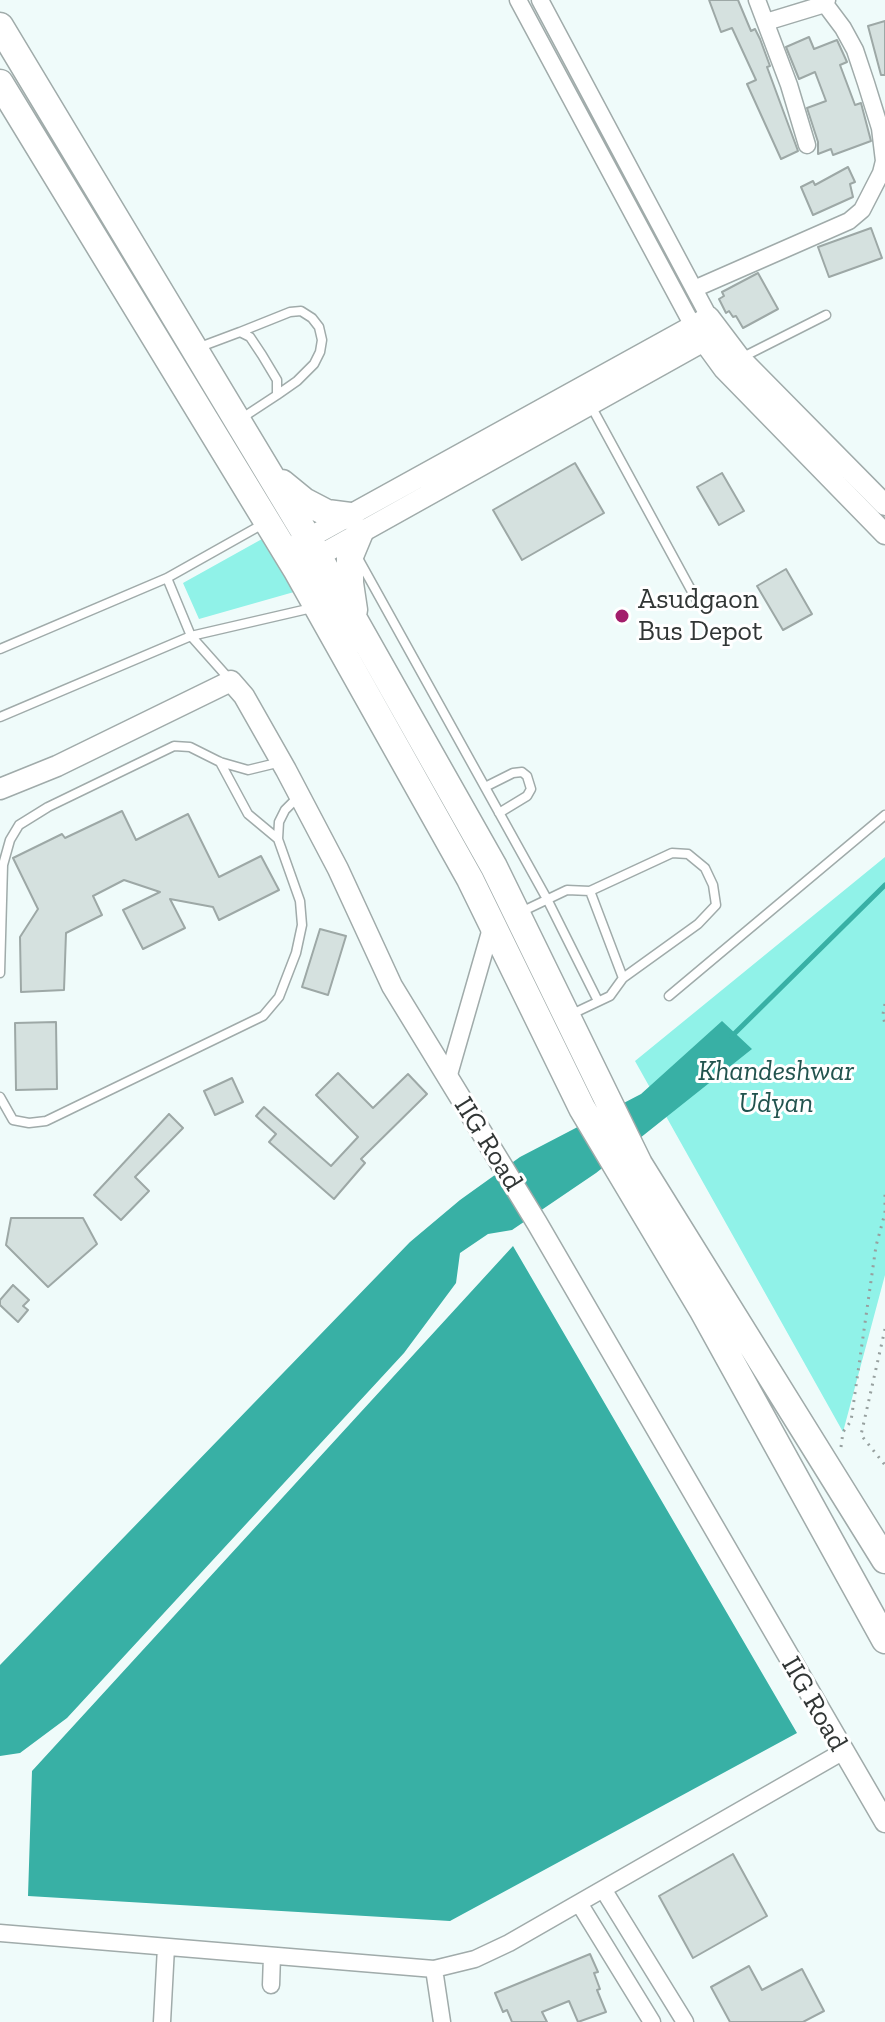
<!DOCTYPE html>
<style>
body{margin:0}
canvas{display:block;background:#effbfa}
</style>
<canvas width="885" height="2022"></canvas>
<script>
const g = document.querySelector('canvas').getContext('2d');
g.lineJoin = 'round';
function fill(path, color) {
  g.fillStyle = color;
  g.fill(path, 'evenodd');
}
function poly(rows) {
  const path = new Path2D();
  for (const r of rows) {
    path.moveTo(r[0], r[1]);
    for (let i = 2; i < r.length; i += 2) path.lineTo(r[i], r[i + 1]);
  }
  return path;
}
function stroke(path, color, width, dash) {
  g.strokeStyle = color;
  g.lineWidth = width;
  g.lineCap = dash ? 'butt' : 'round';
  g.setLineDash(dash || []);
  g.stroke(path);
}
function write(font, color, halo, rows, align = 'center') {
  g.font = font + ' "Zilla Slab",serif';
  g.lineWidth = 6;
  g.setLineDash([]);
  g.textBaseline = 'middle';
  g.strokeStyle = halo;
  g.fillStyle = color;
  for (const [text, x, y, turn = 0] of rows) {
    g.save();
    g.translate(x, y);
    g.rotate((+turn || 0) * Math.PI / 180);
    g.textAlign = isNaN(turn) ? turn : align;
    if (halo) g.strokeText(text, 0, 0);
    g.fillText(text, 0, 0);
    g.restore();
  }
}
fill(poly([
 [262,539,294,592,199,619,183,583],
 [885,857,885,1275,843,1432,635,1061]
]), '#90f2e8');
fill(poly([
 [722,1021,752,1049,596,1173,512,1230,488,1234,460,1253,456,1283,404,1353,67,1718,20,1753,0,1756,0,1665,410,1242,460,1200,520,1157,641,1094],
 [513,1246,797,1733,450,1921,28,1896,32,1771]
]), '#38b0a5');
stroke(poly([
 [732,1036,885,885]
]), '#38b0a5', 5);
const building = poly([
 [709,0,738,0,751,31,755,29,760,39,770,66,767,67,798,151,781,159,747,84,756,80,732,28,721,32,709,0],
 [885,21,885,75,881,75,868,26,885,21],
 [809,37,814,49,837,40,847,62,840,65,855,105,861,103,871,141,833,155,831,149,818,154,818,142,807,108,826,101,815,72,799,79,786,47,809,37],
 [848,167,855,182,850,184,853,197,813,215,801,187,813,181,815,185,848,167],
 [871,228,882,258,829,277,818,247,871,228],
 [758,273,778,309,743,328,736,316,733,317,729,311,726,313,719,299,724,296,722,292,758,273],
 [575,463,604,513,522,560,493,510,575,463],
 [722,473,744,511,719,525,697,487,722,473],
 [786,569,812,614,783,630,757,586,786,569],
 [122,811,136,840,188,814,219,877,261,856,279,890,219,920,213,907,170,899,185,928,143,949,123,910,160,892,124,880,93,896,102,915,66,933,64,990,21,992,20,937,38,909,13,858,62,834,65,838,122,811],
 [320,929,346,936,328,995,302,987,320,929],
 [56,1022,57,1089,16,1090,15,1023,56,1022],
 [338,1073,373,1108,408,1074,427,1094,361,1159,365,1163,334,1199,269,1142,276,1134,256,1116,264,1107,331,1166,358,1137,316,1095,338,1073],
 [232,1078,243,1102,215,1115,204,1091,232,1078],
 [169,1114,183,1128,135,1177,149,1191,121,1220,94,1195,169,1114],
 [11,1218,83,1218,97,1244,48,1287,6,1245,11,1218],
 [13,1285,29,1300,23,1306,28,1310,18,1322,0,1305,0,1300,13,1285],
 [733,1854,767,1916,693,1958,659,1896,733,1854],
 [590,1954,598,1972,594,1973,600,1989,597,1990,606,2012,578,2022,569,2001,542,2012,547,2022,512,2022,507,2010,503,2012,495,1993,590,1954],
 [749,1966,762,1990,802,1969,824,2011,803,2022,730,2022,711,1987,749,1966]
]);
fill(building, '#d5e1df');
stroke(building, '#9da8a6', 2);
const service = poly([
 [240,332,290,312,301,311,312,318,319,327,322,340,320,352,314,364,297,381,277,395],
 [200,347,240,332,250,337,262,355,277,380,277,395,242,418],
 [741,358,826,315],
 [591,406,696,599],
 [359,560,547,899,598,1001],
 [167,578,191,636,231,681],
 [0,649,167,578,263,524],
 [0,717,191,636,312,608],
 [220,762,248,814,278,839],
 [485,787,513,773,522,772,527,776,531,789,527,796,499,813],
 [590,891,672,853,688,854,705,868,713,885,716,905,698,924,623,978],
 [521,912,567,890,590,891,623,978,610,996,572,1014],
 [0,973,3,865,10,840,19,825,48,807,174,746,190,747,220,762,248,770,281,762],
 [669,996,885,815],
 [0,1097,13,1120,29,1123,46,1121,263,1016,279,997,296,953,302,925,300,901,278,839,279,822,285,810,297,798]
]);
const minor = poly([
 [518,0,693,326],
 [540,0,709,317],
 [757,0,789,85,807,145],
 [766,22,825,4,827,0],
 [694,289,849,221,862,210,881,173,884,161,880,128,866,83,855,50,843,28,825,4],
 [448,1078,490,932,492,926,496,924],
 [603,1889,685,2022],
 [579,1903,652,2022],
 [0,1933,434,1969,475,1959,509,1943,842,1752],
 [434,1969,442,2022],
 [271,1985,272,1956],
 [162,2022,166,1947]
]);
const tertiary = poly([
 [697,332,724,369,885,534],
 [296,545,709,317,740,358,885,505],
 [308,562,720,332],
 [0,789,57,766,231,681,244,696,286,770,338,869,392,986,537,1223,885,1822]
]);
const trunk = poly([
 [0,26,308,538,494,867,639,1164,885,1560],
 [0,83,296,569,470,879,582,1108,702,1309,885,1640],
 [282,483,304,501,327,513,350,516],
 [354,610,350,583,350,556,360,532]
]);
stroke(service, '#a0abaa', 11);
stroke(minor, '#a0abaa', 19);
stroke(tertiary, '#a0abaa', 23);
stroke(trunk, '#a0abaa', 29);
stroke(poly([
 [885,1004,883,1014,885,1025],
 [885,1329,861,1435,885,1465],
 [841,1447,843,1432,851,1421,876,1246,885,1213,885,1189]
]), '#97a09f', 3, [2, 6]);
stroke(service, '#fff', 8);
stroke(minor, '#fff', 16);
stroke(tertiary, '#fff', 20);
stroke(trunk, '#fff', 26);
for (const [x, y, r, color] of [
 [622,616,8,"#a21d6b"]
]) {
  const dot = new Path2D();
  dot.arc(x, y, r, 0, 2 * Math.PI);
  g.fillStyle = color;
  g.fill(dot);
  stroke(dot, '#fff', 3);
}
write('28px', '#313635', '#fff', [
 ["Asudgaon",638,600],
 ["Bus Depot",638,632]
], 'left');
write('italic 28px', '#21534e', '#fff', [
 ["Khandeshwar",776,1072],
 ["Udyan",776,1104]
]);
write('28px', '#313635', '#fff', [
 ["IIG Road",488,1144,58],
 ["IIG Road",814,1704,60]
]);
</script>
